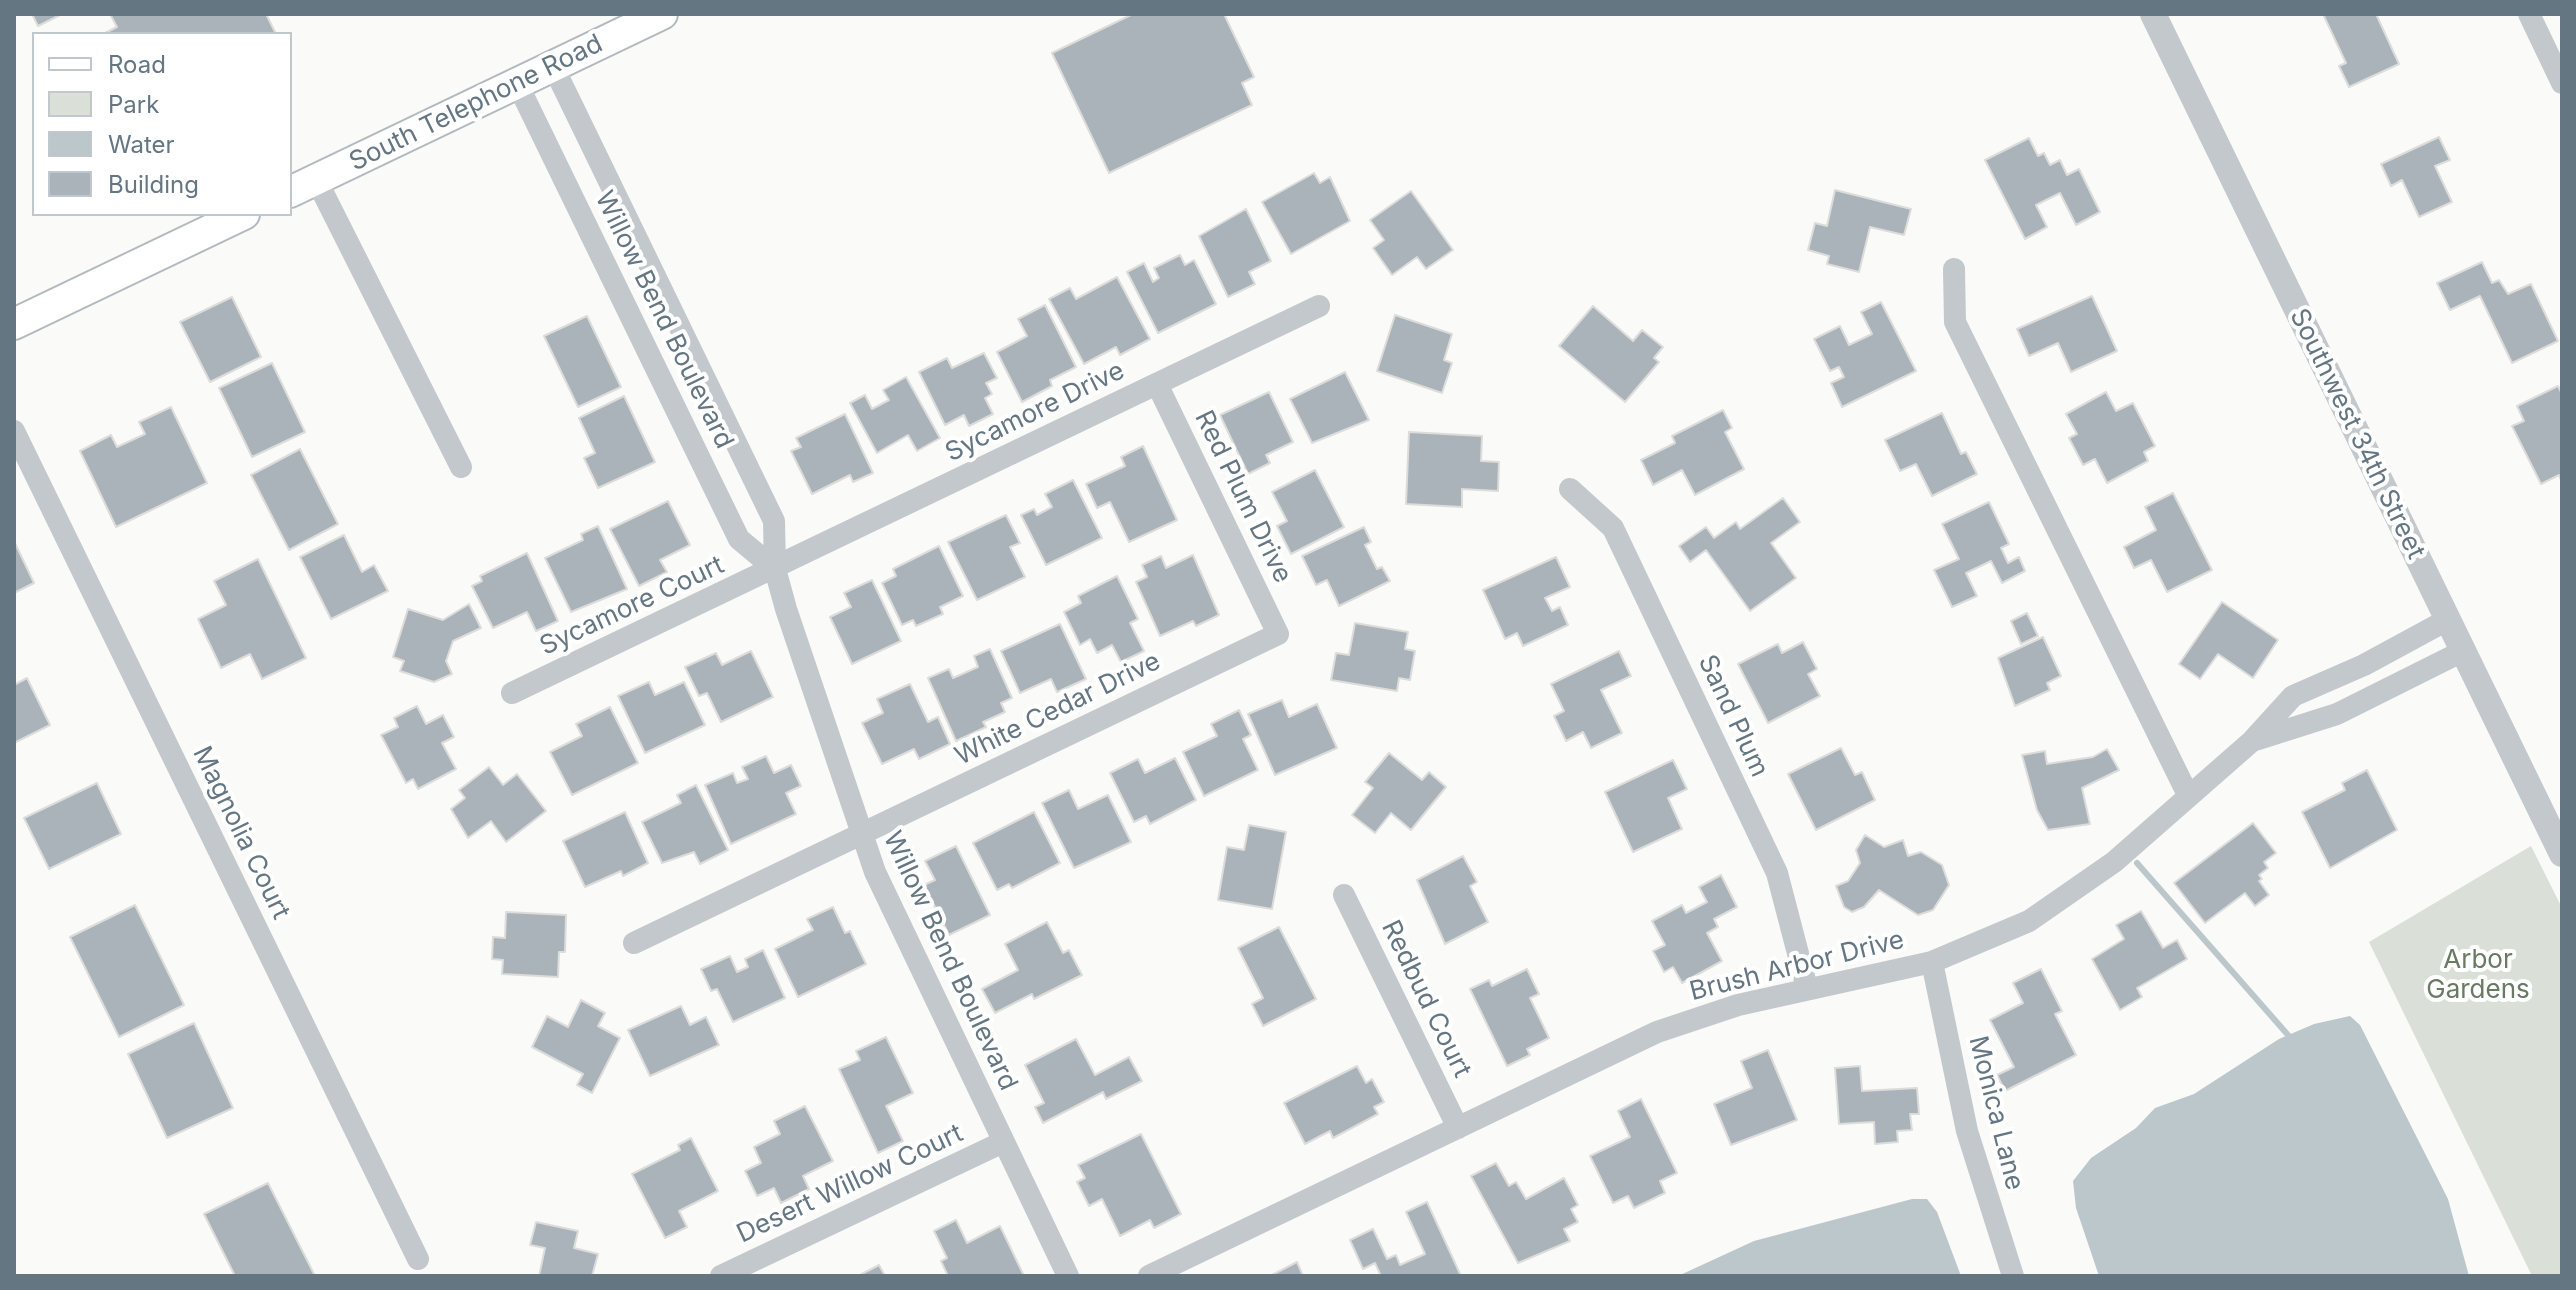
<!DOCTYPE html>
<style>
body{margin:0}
#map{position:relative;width:2576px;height:1290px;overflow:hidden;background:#fafaf8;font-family:Inter,sans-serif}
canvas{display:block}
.frame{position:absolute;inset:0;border:16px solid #657683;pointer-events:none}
.legend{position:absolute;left:32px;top:32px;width:260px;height:184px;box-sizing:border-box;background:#fff;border:2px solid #c1c8cd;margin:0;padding:10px 14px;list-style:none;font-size:24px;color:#657683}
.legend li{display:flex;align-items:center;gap:16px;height:40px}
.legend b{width:40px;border:2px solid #c1c8cd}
</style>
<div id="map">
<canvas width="2576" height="1290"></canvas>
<div class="frame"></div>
<ul class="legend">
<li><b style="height:10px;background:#fff"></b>Road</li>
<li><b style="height:22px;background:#dadfd7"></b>Park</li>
<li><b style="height:22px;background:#bbc7cb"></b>Water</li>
<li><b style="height:22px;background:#aab3b9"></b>Building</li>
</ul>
</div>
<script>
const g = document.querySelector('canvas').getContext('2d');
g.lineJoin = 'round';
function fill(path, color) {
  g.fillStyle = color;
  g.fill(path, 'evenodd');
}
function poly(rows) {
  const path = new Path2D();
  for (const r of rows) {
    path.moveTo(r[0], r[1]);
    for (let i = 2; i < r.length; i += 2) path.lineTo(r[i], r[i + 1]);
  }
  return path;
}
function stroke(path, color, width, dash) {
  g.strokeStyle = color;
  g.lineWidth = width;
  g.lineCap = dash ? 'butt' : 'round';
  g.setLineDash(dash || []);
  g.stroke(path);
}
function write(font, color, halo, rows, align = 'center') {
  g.font = font + ' Inter,sans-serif';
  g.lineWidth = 8;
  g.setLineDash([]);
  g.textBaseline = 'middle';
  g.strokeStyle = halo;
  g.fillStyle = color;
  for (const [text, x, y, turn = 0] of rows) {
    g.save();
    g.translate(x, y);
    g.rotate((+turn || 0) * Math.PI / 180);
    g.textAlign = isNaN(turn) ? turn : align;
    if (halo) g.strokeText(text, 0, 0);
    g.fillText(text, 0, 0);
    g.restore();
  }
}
fill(poly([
 [2531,846,2562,908,2562,1276,2532,1276,2369,942]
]), '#dadfd7');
fill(poly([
 [2350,1016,2360,1025,2448,1199,2469,1276,2099,1276,2076,1208,2073,1181,2091,1158,2136,1128,2155,1108,2194,1094,2279,1039,2314,1024],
 [1912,1199,1927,1199,1937,1212,1961,1276,1678,1276,1754,1241]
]), '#bbc7cb');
stroke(poly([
 [2137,863,2288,1035]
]), '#bbc7cb', 6);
const building = poly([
 [32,14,62,14,38,26,32,14],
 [110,14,266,14,276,34,103,34,117,27,110,14],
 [1133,14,1224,14,1254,77,1242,83,1252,105,1109,173,1052,53,1133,14],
 [2323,14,2376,14,2399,64,2349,87,2339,66,2346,63,2323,14],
 [2439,137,2450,160,2435,166,2452,202,2419,217,2402,180,2391,186,2381,164,2439,137],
 [2029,138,2038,156,2044,153,2050,165,2060,160,2067,175,2079,169,2100,212,2076,225,2060,193,2036,205,2047,227,2025,239,1985,160,2029,138],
 [1314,173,1320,183,1330,177,1350,221,1291,254,1262,202,1314,173],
 [1835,190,1911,209,1904,235,1870,227,1859,272,1827,264,1829,256,1808,250,1815,223,1827,226,1835,190],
 [1411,191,1453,250,1426,269,1417,257,1392,275,1373,248,1384,240,1370,220,1411,191],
 [1246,209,1271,261,1249,272,1255,284,1228,297,1199,236,1246,209],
 [1180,255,1185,265,1194,260,1216,304,1158,333,1127,272,1144,263,1153,282,1159,278,1154,268,1180,255],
 [2482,262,2492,283,2499,280,2508,294,2531,284,2558,341,2512,363,2480,296,2450,310,2437,283,2482,262],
 [1117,277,1150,339,1120,355,1116,347,1084,364,1049,299,1070,288,1076,299,1117,277],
 [2092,296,2117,351,2071,372,2058,343,2029,356,2017,329,2092,296],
 [232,297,261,357,210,382,180,322,232,297],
 [1881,302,1916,371,1842,407,1831,383,1844,377,1839,367,1830,371,1814,339,1840,326,1849,345,1872,334,1861,312,1881,302],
 [1045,305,1076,367,1050,380,1052,386,1022,402,997,352,1027,336,1018,319,1045,305],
 [1593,306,1633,341,1642,330,1663,347,1654,358,1659,362,1625,402,1559,346,1593,306],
 [1395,315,1452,334,1444,360,1452,363,1442,393,1377,371,1395,315],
 [587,316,621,387,578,407,544,336,587,316],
 [984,353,997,378,986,383,992,394,985,398,993,414,969,426,964,415,945,425,919,372,947,358,952,368,984,353],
 [272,363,305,432,252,457,219,388,272,363],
 [1345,372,1369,420,1312,443,1290,399,1345,372],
 [906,377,940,438,917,451,908,435,877,453,850,403,865,395,872,409,889,400,883,390,906,377],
 [2558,386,2562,394,2562,482,2559,475,2541,484,2512,426,2524,421,2517,406,2558,386],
 [1269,392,1293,442,1266,455,1270,463,1248,474,1220,415,1269,392],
 [2106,392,2116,411,2133,403,2155,446,2144,452,2148,461,2107,483,2095,459,2083,465,2069,438,2077,434,2066,414,2106,392],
 [624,396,655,462,598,488,584,458,595,453,579,418,624,396],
 [171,407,207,483,116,527,80,451,111,435,117,447,145,434,139,422,171,407],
 [1723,410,1732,428,1725,432,1744,469,1695,495,1682,470,1653,485,1641,460,1675,443,1672,436,1723,410],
 [1942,413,1961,454,1966,452,1977,474,1932,496,1916,464,1900,471,1885,440,1942,413],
 [845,414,873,473,853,482,850,475,812,494,791,451,801,447,796,438,845,414],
 [1409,432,1482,436,1481,461,1499,462,1498,491,1462,489,1462,507,1406,504,1409,432],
 [1143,446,1177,520,1129,542,1110,502,1097,508,1086,484,1125,466,1121,457,1143,446],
 [300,449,338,524,289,550,251,475,300,449],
 [1315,470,1344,527,1291,554,1277,526,1287,521,1272,492,1315,470],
 [1073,480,1102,538,1046,565,1021,515,1034,509,1037,515,1052,507,1045,494,1073,480],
 [2173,493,2212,570,2167,592,2151,560,2134,568,2124,547,2156,530,2145,507,2173,493],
 [1783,498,1800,522,1771,543,1796,578,1750,611,1706,550,1690,562,1679,546,1706,527,1714,538,1736,522,1740,529,1783,498],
 [668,501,690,545,660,560,667,572,639,586,610,529,668,501],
 [1989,502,2009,544,2001,548,2008,563,2019,557,2025,571,2002,583,1991,561,1966,573,1977,596,1952,607,1934,570,1959,559,1942,524,1989,502],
 [1006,515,1020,543,1010,547,1025,577,977,600,948,542,1006,515],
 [598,526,627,589,571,612,545,558,583,540,581,534,598,526],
 [1364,527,1371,542,1365,545,1377,569,1382,567,1390,581,1339,606,1327,580,1316,585,1302,556,1364,527],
 [344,535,362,572,374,565,388,591,331,619,300,557,344,535],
 [14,541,34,583,14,593,14,541],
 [939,546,963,596,940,607,943,614,916,626,913,620,902,625,882,583,896,576,893,569,939,546],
 [527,553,558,621,536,631,527,612,493,628,472,586,482,581,480,576,527,553],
 [1193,555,1219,615,1196,626,1193,621,1160,636,1136,582,1147,577,1142,565,1161,556,1166,568,1193,555],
 [1556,557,1570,587,1545,598,1552,611,1560,607,1568,625,1523,646,1517,633,1505,639,1483,590,1556,557],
 [258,559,306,658,262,679,250,654,221,668,198,619,226,605,214,581,258,559],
 [1117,576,1138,619,1130,623,1144,651,1121,662,1112,645,1097,653,1090,639,1080,645,1064,612,1081,603,1078,596,1117,576],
 [872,580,901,641,852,664,830,617,851,607,844,593,872,580],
 [2222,602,2278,640,2253,678,2218,654,2200,679,2179,664,2222,602],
 [469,604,481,628,453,641,446,661,452,674,434,682,400,671,404,661,393,657,408,609,443,620,469,604],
 [2027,613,2038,636,2021,644,2011,621,2027,613],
 [1355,623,1408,632,1405,649,1415,651,1410,680,1399,678,1397,691,1331,680,1336,653,1349,655,1355,623],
 [1060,624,1086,679,1057,692,1051,679,1020,693,1001,651,1060,624],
 [2043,637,2061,676,2047,683,2050,690,2015,706,1998,658,2043,637],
 [1803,642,1817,669,1808,674,1820,696,1768,723,1738,664,1778,644,1782,653,1803,642],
 [990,649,1012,698,1001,703,1005,712,983,722,986,727,956,741,928,678,949,669,953,678,978,667,974,656,990,649],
 [751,651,773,697,721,722,707,693,699,696,685,667,716,653,722,665,751,651],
 [1619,651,1631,676,1601,690,1622,733,1591,748,1583,732,1566,741,1554,716,1564,711,1551,684,1619,651],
 [27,678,50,725,14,743,14,685,27,678],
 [649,682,655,695,684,682,705,725,645,753,618,696,649,682],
 [910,684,928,722,938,717,950,744,919,759,914,749,882,764,862,723,883,713,877,699,910,684],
 [1282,700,1289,717,1317,704,1337,748,1275,775,1248,714,1282,700],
 [417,706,426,724,443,715,454,737,442,743,456,769,418,789,413,779,406,783,381,735,398,727,394,718,417,706],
 [610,707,638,763,572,795,550,752,582,736,576,724,610,707],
 [1239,710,1251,735,1243,739,1258,770,1204,796,1183,752,1217,736,1211,724,1239,710],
 [1841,748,1855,775,1862,772,1875,800,1816,830,1788,774,1841,748],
 [2107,749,2119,770,2082,788,2090,824,2048,830,2037,810,2022,755,2045,751,2047,764,2093,757,2107,749],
 [1389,753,1422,780,1429,772,1446,787,1411,830,1391,813,1375,833,1352,815,1373,788,1365,782,1389,753],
 [766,756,774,773,791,765,801,786,786,793,796,814,731,844,705,785,733,773,737,783,748,779,742,767,766,756],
 [1175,758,1196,800,1150,824,1146,816,1134,822,1110,773,1138,759,1145,773,1175,758],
 [1673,760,1687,789,1668,798,1682,829,1633,852,1605,792,1673,760],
 [489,767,503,785,517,774,546,811,506,842,491,821,468,838,451,809,465,798,459,790,489,767],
 [2367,770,2397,830,2330,868,2302,812,2345,790,2342,783,2367,770],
 [97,783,121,834,49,869,24,818,97,783],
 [696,785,728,850,700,864,694,852,662,863,642,822,681,803,677,795,696,785],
 [1069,790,1078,809,1108,795,1131,842,1074,868,1042,803,1069,790],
 [625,812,648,863,623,876,621,871,585,887,563,841,625,812],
 [1034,812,1060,863,1012,888,1009,884,997,890,973,843,1034,812],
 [2253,823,2276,853,2264,862,2268,868,2259,875,2262,879,2259,881,2269,895,2255,906,2245,893,2205,923,2174,883,2253,823],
 [1249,825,1286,832,1272,909,1218,900,1227,847,1244,850,1249,825],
 [1865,835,1884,847,1903,840,1908,856,1921,852,1942,865,1949,885,1933,910,1918,915,1879,890,1864,907,1852,912,1844,907,1836,886,1848,881,1860,863,1856,850,1865,835],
 [956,846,990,915,949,935,924,885,935,880,925,861,956,846],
 [1463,856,1477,882,1470,886,1488,922,1445,944,1417,880,1463,856],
 [1721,875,1737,907,1714,919,1718,927,1707,933,1722,961,1682,983,1673,967,1664,972,1653,951,1665,945,1652,921,1682,905,1686,913,1707,902,1699,887,1721,875],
 [135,905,184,1005,119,1037,70,937,135,905],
 [833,907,845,933,850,931,866,964,798,997,775,949,813,930,807,919,833,907],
 [2141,911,2163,948,2177,940,2187,959,2137,988,2142,997,2120,1010,2092,959,2124,939,2116,925,2141,911],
 [506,912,566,915,565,952,559,952,558,977,502,974,503,960,492,959,493,937,505,938,506,912],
 [1047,922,1063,953,1069,950,1082,975,1034,999,1032,994,995,1013,982,989,1018,970,1005,944,1047,922],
 [1279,927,1316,999,1263,1026,1252,1004,1263,998,1238,948,1279,927],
 [763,950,785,998,733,1022,717,989,711,991,701,969,730,956,737,972,748,967,745,959,763,950],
 [1527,969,1539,994,1530,998,1549,1038,1527,1049,1530,1055,1507,1066,1470,989,1489,980,1492,986,1527,969],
 [2041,969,2062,1011,2055,1014,2076,1055,2005,1091,1997,1075,2014,1067,1990,1020,2023,1003,2013,983,2041,969],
 [581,1000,605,1013,598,1026,620,1038,592,1093,577,1085,583,1074,532,1047,547,1016,568,1027,581,1000],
 [681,1006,690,1025,706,1017,719,1045,650,1076,628,1030,681,1006],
 [194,1023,233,1108,167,1138,128,1054,194,1023],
 [886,1037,913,1093,886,1106,903,1141,878,1153,839,1069,860,1060,856,1051,886,1037],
 [1076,1039,1095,1075,1129,1057,1142,1081,1106,1099,1103,1092,1043,1123,1035,1107,1044,1103,1025,1065,1076,1039],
 [1768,1050,1797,1120,1731,1145,1714,1104,1752,1088,1741,1061,1768,1050],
 [1357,1066,1366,1083,1372,1079,1384,1102,1374,1107,1378,1114,1333,1138,1330,1131,1305,1144,1284,1103,1357,1066],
 [1860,1066,1862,1091,1917,1088,1919,1114,1910,1114,1912,1130,1897,1131,1898,1142,1875,1144,1874,1122,1839,1124,1835,1068,1860,1066],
 [1641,1099,1677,1173,1660,1181,1665,1193,1634,1208,1628,1196,1613,1203,1590,1156,1630,1137,1618,1111,1641,1099],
 [805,1106,833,1161,803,1176,809,1189,781,1203,774,1188,757,1196,745,1171,761,1163,754,1147,780,1134,774,1121,805,1106],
 [1141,1134,1181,1214,1154,1228,1150,1220,1120,1236,1102,1199,1089,1206,1077,1182,1085,1178,1078,1165,1141,1134],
 [691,1138,718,1191,679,1211,687,1227,665,1238,632,1174,680,1150,678,1145,691,1138],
 [1496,1163,1509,1186,1516,1182,1526,1199,1564,1178,1578,1205,1571,1209,1578,1222,1564,1229,1570,1241,1518,1263,1471,1176,1496,1163],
 [268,1183,315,1276,235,1276,204,1214,268,1183],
 [1427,1202,1461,1276,1381,1276,1375,1263,1363,1269,1350,1240,1373,1229,1387,1259,1396,1255,1400,1265,1425,1254,1406,1212,1427,1202],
 [956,1220,967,1243,1000,1226,1024,1276,948,1276,941,1261,947,1258,934,1231,956,1220],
 [536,1222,578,1231,574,1248,598,1254,592,1276,539,1276,545,1248,530,1245,536,1222],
 [1297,1262,1303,1276,1273,1276,1272,1275,1297,1262],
 [879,1265,885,1276,858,1276,879,1265]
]);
fill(building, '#aab3b9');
stroke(building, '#dcdcda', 2);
const secondary = poly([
 [290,192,662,14],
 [14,324,244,214]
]);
stroke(secondary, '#b3babf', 34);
stroke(poly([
 [2529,14,2562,83],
 [553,66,774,521,775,569,786,609,875,872,1068,1276],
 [517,83,739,539,775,569],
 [316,179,461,467],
 [1954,269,1955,322,2188,795],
 [14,431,418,1259],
 [1570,489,1613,528,1777,873,1807,988],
 [2447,620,2364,665,2293,696,2252,741,2337,714,2463,651],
 [512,693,1319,306],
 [1344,895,1458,1128],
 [634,943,1278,634,1157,384],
 [1932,962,1967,1131,2013,1276],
 [721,1276,1003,1142],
 [1149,1276,1657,1032,1738,1005,1932,962,2029,921,2114,862,2252,741]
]), '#c3c8cc', 22);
stroke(poly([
 [2153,14,2562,854]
]), '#c3c8cc', 26);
stroke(secondary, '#fff', 30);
write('26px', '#657683', '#fff', [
 ["South Telephone Road",476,103,-26],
 ["Willow Bend Boulevard",664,320,64],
 ["Sycamore Drive",1035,412,-26],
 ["Southwest 34th Street",2357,434,64],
 ["Red Plum Drive",1243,497,64],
 ["Sycamore Court",632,606,-25],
 ["White Cedar Drive",1058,709,-26],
 ["Sand Plum",1733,716,65],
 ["Magnolia Court",241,833,64],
 ["Willow Bend Boulevard",950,961,65],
 ["Brush Arbor Drive",1797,966,-14],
 ["Redbud Court",1426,999,64],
 ["Monica Lane",1996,1113,76],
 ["Desert Willow Court",850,1184,-25]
]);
write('26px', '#687a64', '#fff', [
 ["Arbor",2478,960],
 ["Gardens",2478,990]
]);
</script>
